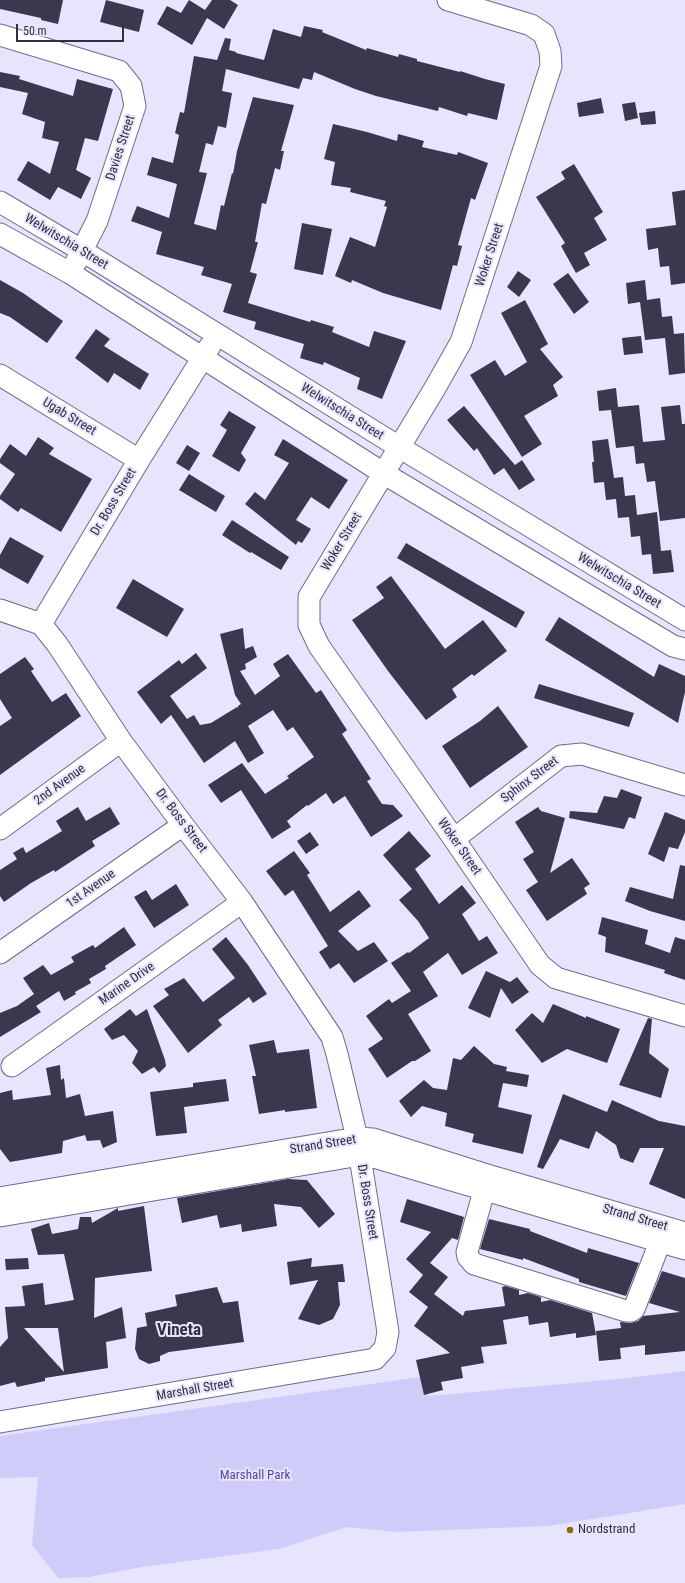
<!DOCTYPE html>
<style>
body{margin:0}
#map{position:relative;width:685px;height:1583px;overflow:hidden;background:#e7e5fe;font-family:"Roboto Condensed",sans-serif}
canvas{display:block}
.scale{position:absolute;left:16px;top:24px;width:108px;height:18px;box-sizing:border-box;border:2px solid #302f3b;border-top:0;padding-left:5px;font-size:12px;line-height:14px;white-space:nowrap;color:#302f3b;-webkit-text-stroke:3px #e7e5fe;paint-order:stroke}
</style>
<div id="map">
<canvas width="685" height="1583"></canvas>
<div class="scale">50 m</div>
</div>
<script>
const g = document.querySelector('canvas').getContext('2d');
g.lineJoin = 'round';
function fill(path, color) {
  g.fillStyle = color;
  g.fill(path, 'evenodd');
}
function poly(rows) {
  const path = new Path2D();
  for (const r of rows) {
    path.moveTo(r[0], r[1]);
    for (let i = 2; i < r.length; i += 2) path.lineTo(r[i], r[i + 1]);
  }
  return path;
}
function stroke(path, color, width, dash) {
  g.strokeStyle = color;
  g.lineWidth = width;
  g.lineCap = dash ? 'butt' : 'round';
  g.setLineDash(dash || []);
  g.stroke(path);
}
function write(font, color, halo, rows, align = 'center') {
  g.font = font + ' "Roboto Condensed",sans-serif';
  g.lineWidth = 4;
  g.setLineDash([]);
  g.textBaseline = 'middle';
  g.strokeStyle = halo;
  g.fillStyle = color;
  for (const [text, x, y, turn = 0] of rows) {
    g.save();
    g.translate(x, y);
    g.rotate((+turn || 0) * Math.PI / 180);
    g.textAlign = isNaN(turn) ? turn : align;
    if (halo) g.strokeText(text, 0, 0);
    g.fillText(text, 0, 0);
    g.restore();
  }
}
fill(poly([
 [685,1371,685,1504,548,1526,396,1532,347,1527,279,1549,142,1567,89,1577,58,1578,32,1545,38,1477,0,1478,0,1436,421,1377,428,1396,618,1379]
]), '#d0ccfa');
fill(poly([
 [0,0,63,0,58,24,41,20,41,18,0,9],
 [106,0,144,10,139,32,100,22],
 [189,0,205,10,212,0,230,0,238,5,224,29,207,18,192,45,157,24,167,6,181,13],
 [304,26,323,30,322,32,366,50,367,48,398,57,399,54,417,59,417,61,460,72,460,71,485,79,505,84,497,120,468,113,467,116,439,107,438,111,376,96,355,89,314,72,312,80,303,78,299,89,226,69,222,91,232,93,226,128,218,126,213,145,206,143,199,172,207,173,194,224,216,230,221,205,224,206,232,173,233,174,237,151,253,97,294,105,281,151,284,151,280,170,275,168,266,204,262,203,255,242,258,242,250,272,257,274,248,303,310,322,311,320,334,327,332,332,369,347,374,331,406,341,382,399,357,389,360,378,324,362,323,365,300,358,304,344,254,329,256,322,223,312,232,284,201,275,204,267,156,254,162,232,131,221,137,206,169,218,177,184,147,175,152,157,173,163,179,135,175,133,180,112,184,113,194,56,217,60,225,38,231,39,229,50,236,52,236,53,264,60,273,29,301,37],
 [0,72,20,76,19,79,73,96,77,79,113,89,98,141,85,138,76,170,91,178,81,199,58,187,50,200,17,180,28,161,50,174,59,142,42,138,45,122,22,114,28,93,0,87],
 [601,98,604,113,579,117,577,103],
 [635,102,638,118,625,121,622,104],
 [655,111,656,124,641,125,639,113],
 [333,124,367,132,397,141,398,134,424,141,422,147,457,155,458,152,488,163,475,200,471,198,458,245,462,246,457,266,453,265,441,310,383,293,352,280,351,283,335,276,350,237,375,247,387,207,384,206,386,201,350,192,351,188,331,185,335,162,324,159],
 [574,164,603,212,594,218,607,240,584,253,590,265,576,273,561,246,565,243,536,197,565,179,561,172],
 [685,190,685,283,671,285,669,266,660,267,658,248,648,250,646,229,676,225,672,192],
 [302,223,332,229,323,275,294,269],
 [518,271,531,280,519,297,507,287],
 [568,273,589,302,574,314,553,284],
 [0,280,23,293,63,321,47,343,10,317,0,313],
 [645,280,647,300,660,298,662,317,672,316,674,334,684,333,685,373,669,375,665,338,645,340,640,302,628,304,626,283],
 [525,300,548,344,540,349,563,377,553,385,558,396,524,416,542,444,522,457,470,375,495,360,505,376,527,362,501,313],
 [96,329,110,339,104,346,149,374,140,390,114,373,108,383,75,358],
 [641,336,643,353,624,355,622,338],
 [616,388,618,407,639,405,643,442,665,440,661,407,680,405,682,424,685,424,685,518,660,521,655,481,647,482,644,463,636,464,634,446,616,448,611,410,599,411,597,391],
 [464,406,515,465,522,460,535,480,519,490,504,468,494,475,477,448,474,451,447,420],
 [229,411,256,427,241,453,246,460,239,472,212,456,227,430,220,425],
 [38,437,54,448,49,454,92,479,61,532,21,508,18,512,0,499,0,496,15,474,0,463,0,459,10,444,26,456],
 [283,439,348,480,329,509,311,497,296,520,311,529,302,543,298,541,296,545,245,504,255,492,265,500,289,463,274,455],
 [608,439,614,478,623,477,625,496,635,495,637,515,657,512,661,551,671,550,674,572,653,574,651,554,642,555,640,536,631,537,629,517,618,518,616,499,606,500,604,482,594,483,592,462,594,462,592,441],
 [187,445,200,453,189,471,176,463],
 [189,474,225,496,216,512,179,490],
 [232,520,289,557,281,570,251,552,250,553,222,535],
 [10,537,44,556,28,584,0,568,0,555],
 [406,543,525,612,516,628,397,558],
 [391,576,445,649,483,620,507,651,474,676,472,674,452,689,457,697,426,720,388,671,352,620,384,598,376,587],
 [133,579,184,609,167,637,116,608],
 [559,617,654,677,659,664,685,676,685,692,678,723,545,640],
 [243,628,245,649,253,646,257,657,245,664,246,669,240,671,255,695,280,676,273,664,288,654,316,693,321,690,347,730,342,734,371,779,367,781,382,804,393,805,403,816,371,837,345,796,333,804,326,793,308,806,307,805,287,821,291,827,272,839,241,790,221,803,208,785,242,763,265,794,289,778,287,776,314,757,293,727,287,731,273,710,248,726,264,753,248,763,235,741,204,763,171,715,161,724,137,692,179,660,182,664,196,653,207,668,170,696,187,719,194,715,200,725,211,723,237,707,238,708,238,706,241,704,235,695,220,634],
 [25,657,34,669,31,671,52,702,66,693,81,716,0,775,0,726,12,718,0,699,0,674],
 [539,684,634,713,629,727,534,698],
 [498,706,528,747,470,788,442,746,480,721],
 [621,789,642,797,635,819,629,817,624,829,569,818,570,811,597,813,604,796,617,798],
 [78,807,86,821,110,807,120,824,92,841,95,846,55,872,54,870,31,883,4,902,0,896,0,870,17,859,13,853,23,847,26,853,62,831,56,821],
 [538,807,541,811,565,818,550,873,572,858,590,884,584,888,587,894,547,921,526,890,538,882,523,859,534,852,515,822],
 [665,812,685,820,685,832,678,849,669,847,664,862,648,854],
 [409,831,431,856,415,869,439,904,462,885,476,903,462,914,479,941,487,936,498,953,462,975,448,953,423,972,438,996,408,1014,431,1051,415,1061,412,1061,387,1078,368,1049,383,1039,366,1016,389,999,392,1003,411,991,391,963,408,952,409,953,429,938,418,921,399,900,412,889,383,855],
 [310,832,319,845,306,854,297,841],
 [294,851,310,873,307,875,330,912,359,890,371,906,338,931,358,951,374,942,388,961,354,983,339,963,330,969,319,952,328,946,293,890,285,896,266,871],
 [680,865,685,866,685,921,650,911,625,901,630,887,673,899],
 [176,884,189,905,154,928,134,897,146,890,152,900],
 [602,917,648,930,645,944,670,953,675,937,685,940,685,980,664,973,665,970,605,952,606,937,598,934],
 [124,927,136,945,105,966,106,969,89,979,91,983,75,992,76,994,64,1001,59,991,36,1006,41,1012,0,1037,0,1013,17,1006,34,994,23,978,43,965,51,975,74,962,71,957,93,945,95,948],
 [226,937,248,965,267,994,253,1003,249,997,218,1020,222,1025,188,1053,153,1006,169,995,164,989,184,978,203,1002,235,978,212,949],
 [486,971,510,982,517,977,529,992,512,1004,501,988,490,1018,468,1008],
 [553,1004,586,1018,586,1016,620,1029,607,1063,567,1049,542,1063,515,1030,532,1013,543,1023],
 [130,1009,136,1016,147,1009,165,1060,166,1066,159,1073,154,1067,142,1074,132,1063,138,1051,124,1035,112,1040,104,1029],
 [648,1018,652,1019,649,1053,669,1069,661,1098,619,1085],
 [274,1040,277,1053,309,1049,317,1108,285,1112,285,1110,259,1114,252,1076,256,1076,249,1045],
 [474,1046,494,1064,507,1067,506,1071,529,1075,527,1087,503,1083,498,1107,532,1115,523,1154,472,1142,474,1134,445,1126,447,1113,422,1106,411,1117,399,1101,424,1080,433,1088,447,1090,453,1058,461,1060],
 [60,1065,61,1080,64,1078,66,1098,80,1094,85,1116,113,1111,117,1142,103,1148,100,1140,87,1141,85,1135,63,1141,62,1153,10,1162,0,1149,0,1093,12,1090,13,1100,51,1095,46,1068],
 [226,1079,229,1101,184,1107,187,1133,156,1136,150,1092,193,1087,193,1083],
 [563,1094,607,1112,612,1100,659,1121,685,1126,685,1199,649,1184,664,1148,640,1148,633,1163,620,1158,616,1145,596,1131,589,1149,560,1139,543,1169,537,1167],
 [288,1179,307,1180,335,1214,319,1228,301,1207,274,1204,277,1226,242,1232,241,1224,220,1228,217,1215,182,1223,177,1198],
 [407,1199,464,1217,458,1240,452,1238,430,1263,448,1277,434,1294,463,1316,465,1311,505,1306,502,1287,505,1286,519,1290,519,1295,528,1293,541,1297,541,1302,550,1300,592,1313,596,1335,576,1338,576,1333,550,1337,548,1322,529,1325,528,1316,503,1320,507,1344,481,1347,484,1363,461,1367,463,1378,441,1382,443,1390,424,1395,416,1360,450,1353,414,1326,428,1307,409,1292,423,1275,406,1259,431,1232,400,1222],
 [144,1206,152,1271,95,1278,94,1318,122,1307,126,1338,106,1342,108,1368,45,1378,45,1381,17,1387,15,1382,0,1386,0,1347,8,1338,5,1307,25,1306,22,1286,43,1283,45,1305,74,1300,64,1254,38,1255,31,1229,49,1223,52,1234,78,1229,80,1217,91,1217,92,1223,118,1208,118,1211],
 [24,1328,58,1328,64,1372],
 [489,1219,530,1229,530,1231,587,1253,588,1248,639,1263,626,1296,579,1282,579,1279,523,1258,523,1260,480,1249],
 [28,1258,29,1269,6,1270,5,1259],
 [312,1258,311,1267,343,1264,345,1282,338,1282,340,1305,333,1319,319,1325,298,1319,318,1280,290,1285,287,1262],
 [662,1271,685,1278,685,1351,645,1355,645,1345,620,1348,621,1359,599,1361,596,1331,621,1328,620,1322,631,1323,638,1321,643,1316,680,1312,649,1303],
 [217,1287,223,1303,238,1301,244,1342,169,1352,160,1356,160,1361,149,1364,139,1359,135,1349,137,1328,147,1326,145,1313,177,1306,175,1295]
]), '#3a374f');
const minor = poly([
 [448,0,531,25,544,34,550,51,551,66,461,342,435,388,309,597,309,625,319,646,454,839,540,965,556,978,685,1016],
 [0,35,119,71,131,86,135,106,97,221,76,262],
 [0,202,81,250,399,447,685,620],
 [0,234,70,273,383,473,673,646,685,649],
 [0,375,139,460],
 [0,610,41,624],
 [41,624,139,460,210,346],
 [0,829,121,741],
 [454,839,561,756,582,754,685,785],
 [0,953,183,825],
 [12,1066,242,902],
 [484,1191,467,1252,468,1257,474,1264,626,1311,631,1311,634,1309,660,1242],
 [0,1198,357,1138,373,1139,487,1175,685,1233],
 [0,1216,360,1155,377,1158,685,1249],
 [0,1422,375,1359,385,1348,388,1332,357,1138,337,1054,332,1037,242,902,183,825,121,741,57,644,41,624]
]);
stroke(minor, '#6e6b86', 23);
stroke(minor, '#fff', 21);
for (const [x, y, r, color] of [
 [570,1530,4,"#90660d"]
]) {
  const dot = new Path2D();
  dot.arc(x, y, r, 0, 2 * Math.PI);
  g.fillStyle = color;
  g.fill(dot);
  stroke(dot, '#e7e5fe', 1.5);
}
write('13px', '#302f3b', '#e7e5fe', [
 ["Davies Street",121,148,-72],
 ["Welwitschia Street",66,242,31],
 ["Woker Street",490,255,-72],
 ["Welwitschia Street",342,412,32],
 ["Ugab Street",69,417,31],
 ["Dr. Boss Street",114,502,-59],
 ["Woker Street",342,542,-59],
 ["Welwitschia Street",619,581,31],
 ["Sphinx Street",530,780,-37],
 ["2nd Avenue",60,785,-36],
 ["Dr. Boss Street",181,821,53],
 ["Woker Street",459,847,55],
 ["1st Avenue",91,889,-35],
 ["Marine Drive",127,984,-35],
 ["Strand Street",323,1145,-9],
 ["Dr. Boss Street",367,1202,81],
 ["Strand Street",635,1218,16],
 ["Marshall Street",195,1390,-10]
]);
write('13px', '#57459d', '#e7e5fe', [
 ["Marshall Park",255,1476]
]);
write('13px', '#302f3b', '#e7e5fe', [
 ["Nordstrand",578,1530]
], 'left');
write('bold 17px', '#302f3b', '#e7e5fe', [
 ["Vineta",179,1331]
]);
</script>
